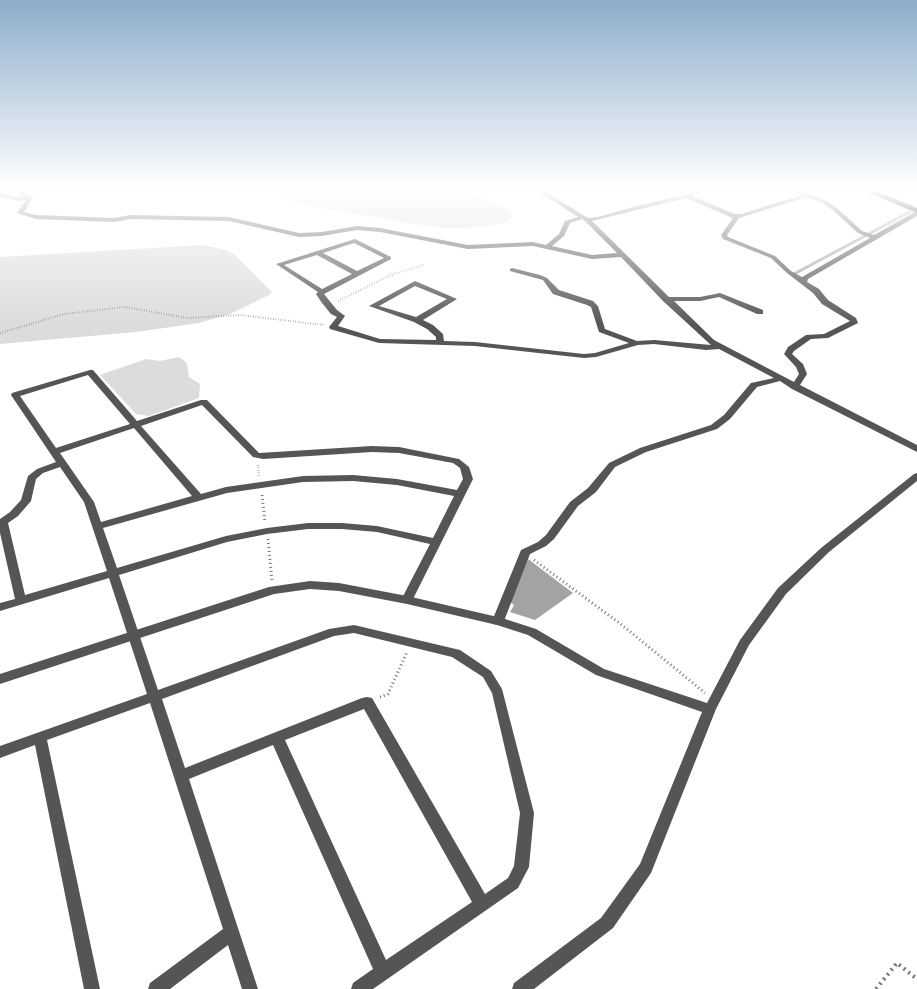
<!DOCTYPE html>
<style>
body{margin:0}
canvas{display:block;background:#fff}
</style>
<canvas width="917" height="989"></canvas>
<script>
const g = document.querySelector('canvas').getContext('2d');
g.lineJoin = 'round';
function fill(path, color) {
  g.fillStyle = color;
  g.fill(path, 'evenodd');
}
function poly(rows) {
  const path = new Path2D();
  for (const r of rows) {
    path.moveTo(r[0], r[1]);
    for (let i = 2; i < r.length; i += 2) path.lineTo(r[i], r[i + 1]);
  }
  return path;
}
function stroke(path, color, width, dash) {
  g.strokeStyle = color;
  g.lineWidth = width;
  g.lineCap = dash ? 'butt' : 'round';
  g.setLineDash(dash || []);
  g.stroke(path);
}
fill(poly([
 [274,188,434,188,461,192,489,201,505,208,513,215,507,222,482,227,444,228,422,225,298,204,283,197],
 [202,245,226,250,235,255,272,292,269,295,230,314,199,323,136,332,0,344,0,257],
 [179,357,187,363,189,377,200,384,199,398,149,416,136,414,100,375,146,359,160,361]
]), '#dcdcdc');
fill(poly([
 [528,559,573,593,535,620,510,612,514,605,510,602]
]), '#a3a3a3');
stroke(poly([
 [794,274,917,208]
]), '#a3a3a3', 3);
const primary = poly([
 [858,188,868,188,917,208,917,213,858,188]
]);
stroke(primary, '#dbdbdb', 2);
stroke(poly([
 [338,301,391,275,424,265],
 [0,333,64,314,125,307,188,318,240,315,324,325],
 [258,465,259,477]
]), '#777', 2, [0.5, 2]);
stroke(poly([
 [262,495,265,522],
 [268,539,272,581],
 [534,560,622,625,705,693],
 [380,697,388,694,407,652]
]), '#777', 3, [1, 3]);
stroke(poly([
 [876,989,897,963,917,979]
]), '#777', 4, [2, 4]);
fill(poly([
 [13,188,20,188,32,197,33,198,24,212,36,215,114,218,130,215,229,217,299,233,322,232,357,226,380,228,468,245,533,242,546,245,559,234,565,221,578,217,533,188,540,188,588,218,598,217,637,206,685,195,702,188,710,188,692,196,735,214,741,214,802,195,784,188,792,188,825,200,838,209,862,231,874,235,917,211,917,216,808,279,807,282,819,289,828,300,856,318,858,323,828,338,811,339,794,351,792,354,803,364,807,374,800,385,917,445,917,452,792,389,780,381,757,387,730,419,717,429,646,452,615,467,596,492,578,506,554,539,546,546,530,554,504,621,502,624,498,625,494,624,492,621,521,550,538,542,546,535,570,502,588,488,609,463,640,448,711,425,724,415,751,383,774,378,719,349,706,350,654,344,638,345,596,357,584,358,475,346,379,343,330,329,329,327,337,317,331,314,322,303,316,294,318,292,276,264,355,239,391,257,391,259,324,294,337,310,345,316,338,326,380,339,436,340,436,337,427,329,414,322,369,306,415,281,457,299,423,320,433,325,443,334,444,341,475,342,584,354,595,353,629,343,599,332,591,307,587,305,553,294,543,280,510,271,510,269,512,268,540,275,547,278,559,290,593,301,598,306,605,329,637,341,654,340,711,345,663,301,621,257,592,259,533,246,468,249,380,232,357,230,322,236,299,237,229,221,130,219,114,222,36,219,17,213,26,200,19,201,0,197,0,193,19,197,24,197,13,188],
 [807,197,821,202,834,211,858,233,870,238,802,277,791,271,775,256,728,237,727,235,739,218,807,197],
 [686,198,733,218,721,235,723,239,771,258,787,273,813,293,822,304,850,321,824,334,806,335,788,347,784,354,796,367,799,374,794,382,714,340,674,301,700,301,719,297,757,314,763,314,763,310,720,293,700,297,669,297,592,221,686,198],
 [582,219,585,221,617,253,592,255,552,246,564,236,570,223,582,219],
 [354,243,384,258,357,271,323,253,354,243],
 [317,255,352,274,322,289,284,265,317,255],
 [415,286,447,299,416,317,379,306,415,286],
 [90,370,93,370,137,421,201,400,207,400,259,453,372,446,399,447,459,459,469,467,473,479,411,603,403,603,401,600,430,544,377,532,342,529,308,529,267,534,227,542,119,575,158,690,329,629,354,625,460,650,491,671,502,689,534,813,529,867,518,888,373,989,351,989,353,983,373,969,273,745,189,779,258,989,242,989,228,945,170,989,148,989,150,983,223,929,150,703,47,740,100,989,84,989,35,745,0,758,0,746,147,694,109,578,0,611,0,603,15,599,0,533,0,519,10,512,21,500,28,476,37,469,56,462,11,395,12,393,90,370],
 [88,375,130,424,56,448,20,396,88,375],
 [202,405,253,457,263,459,372,452,399,453,453,463,460,468,463,479,457,490,397,479,353,475,303,476,226,487,201,494,141,426,202,405],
 [134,428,192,496,101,522,94,502,60,453,134,428],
 [60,467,84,502,107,571,25,595,8,523,18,516,31,501,36,479,43,473,60,467],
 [353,481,397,485,454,496,433,538,377,526,342,523,308,523,267,528,226,536,117,568,103,528,227,493,303,482,353,481],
 [354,633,452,657,483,677,492,693,520,813,514,866,508,878,485,894,372,698,367,697,362,698,185,768,162,699,334,636,354,633],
 [364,709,472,902,386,960,285,740,364,709]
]), '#555');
fill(poly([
 [917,473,917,481,829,552,786,594,749,645,716,709,651,873,613,928,534,989,512,989,514,983,601,918,640,864,702,712,596,675,528,635,497,625,407,604,339,591,310,589,274,594,0,684,0,674,269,587,310,581,339,583,407,596,502,618,536,629,604,669,707,703,740,640,778,588,821,548,914,474,917,473]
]), '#555');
fill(primary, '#000');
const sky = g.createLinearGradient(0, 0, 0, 326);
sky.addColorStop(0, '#8cadcc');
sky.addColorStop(0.58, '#fff');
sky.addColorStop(1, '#ffffff00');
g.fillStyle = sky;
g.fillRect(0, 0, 917, 326);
</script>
